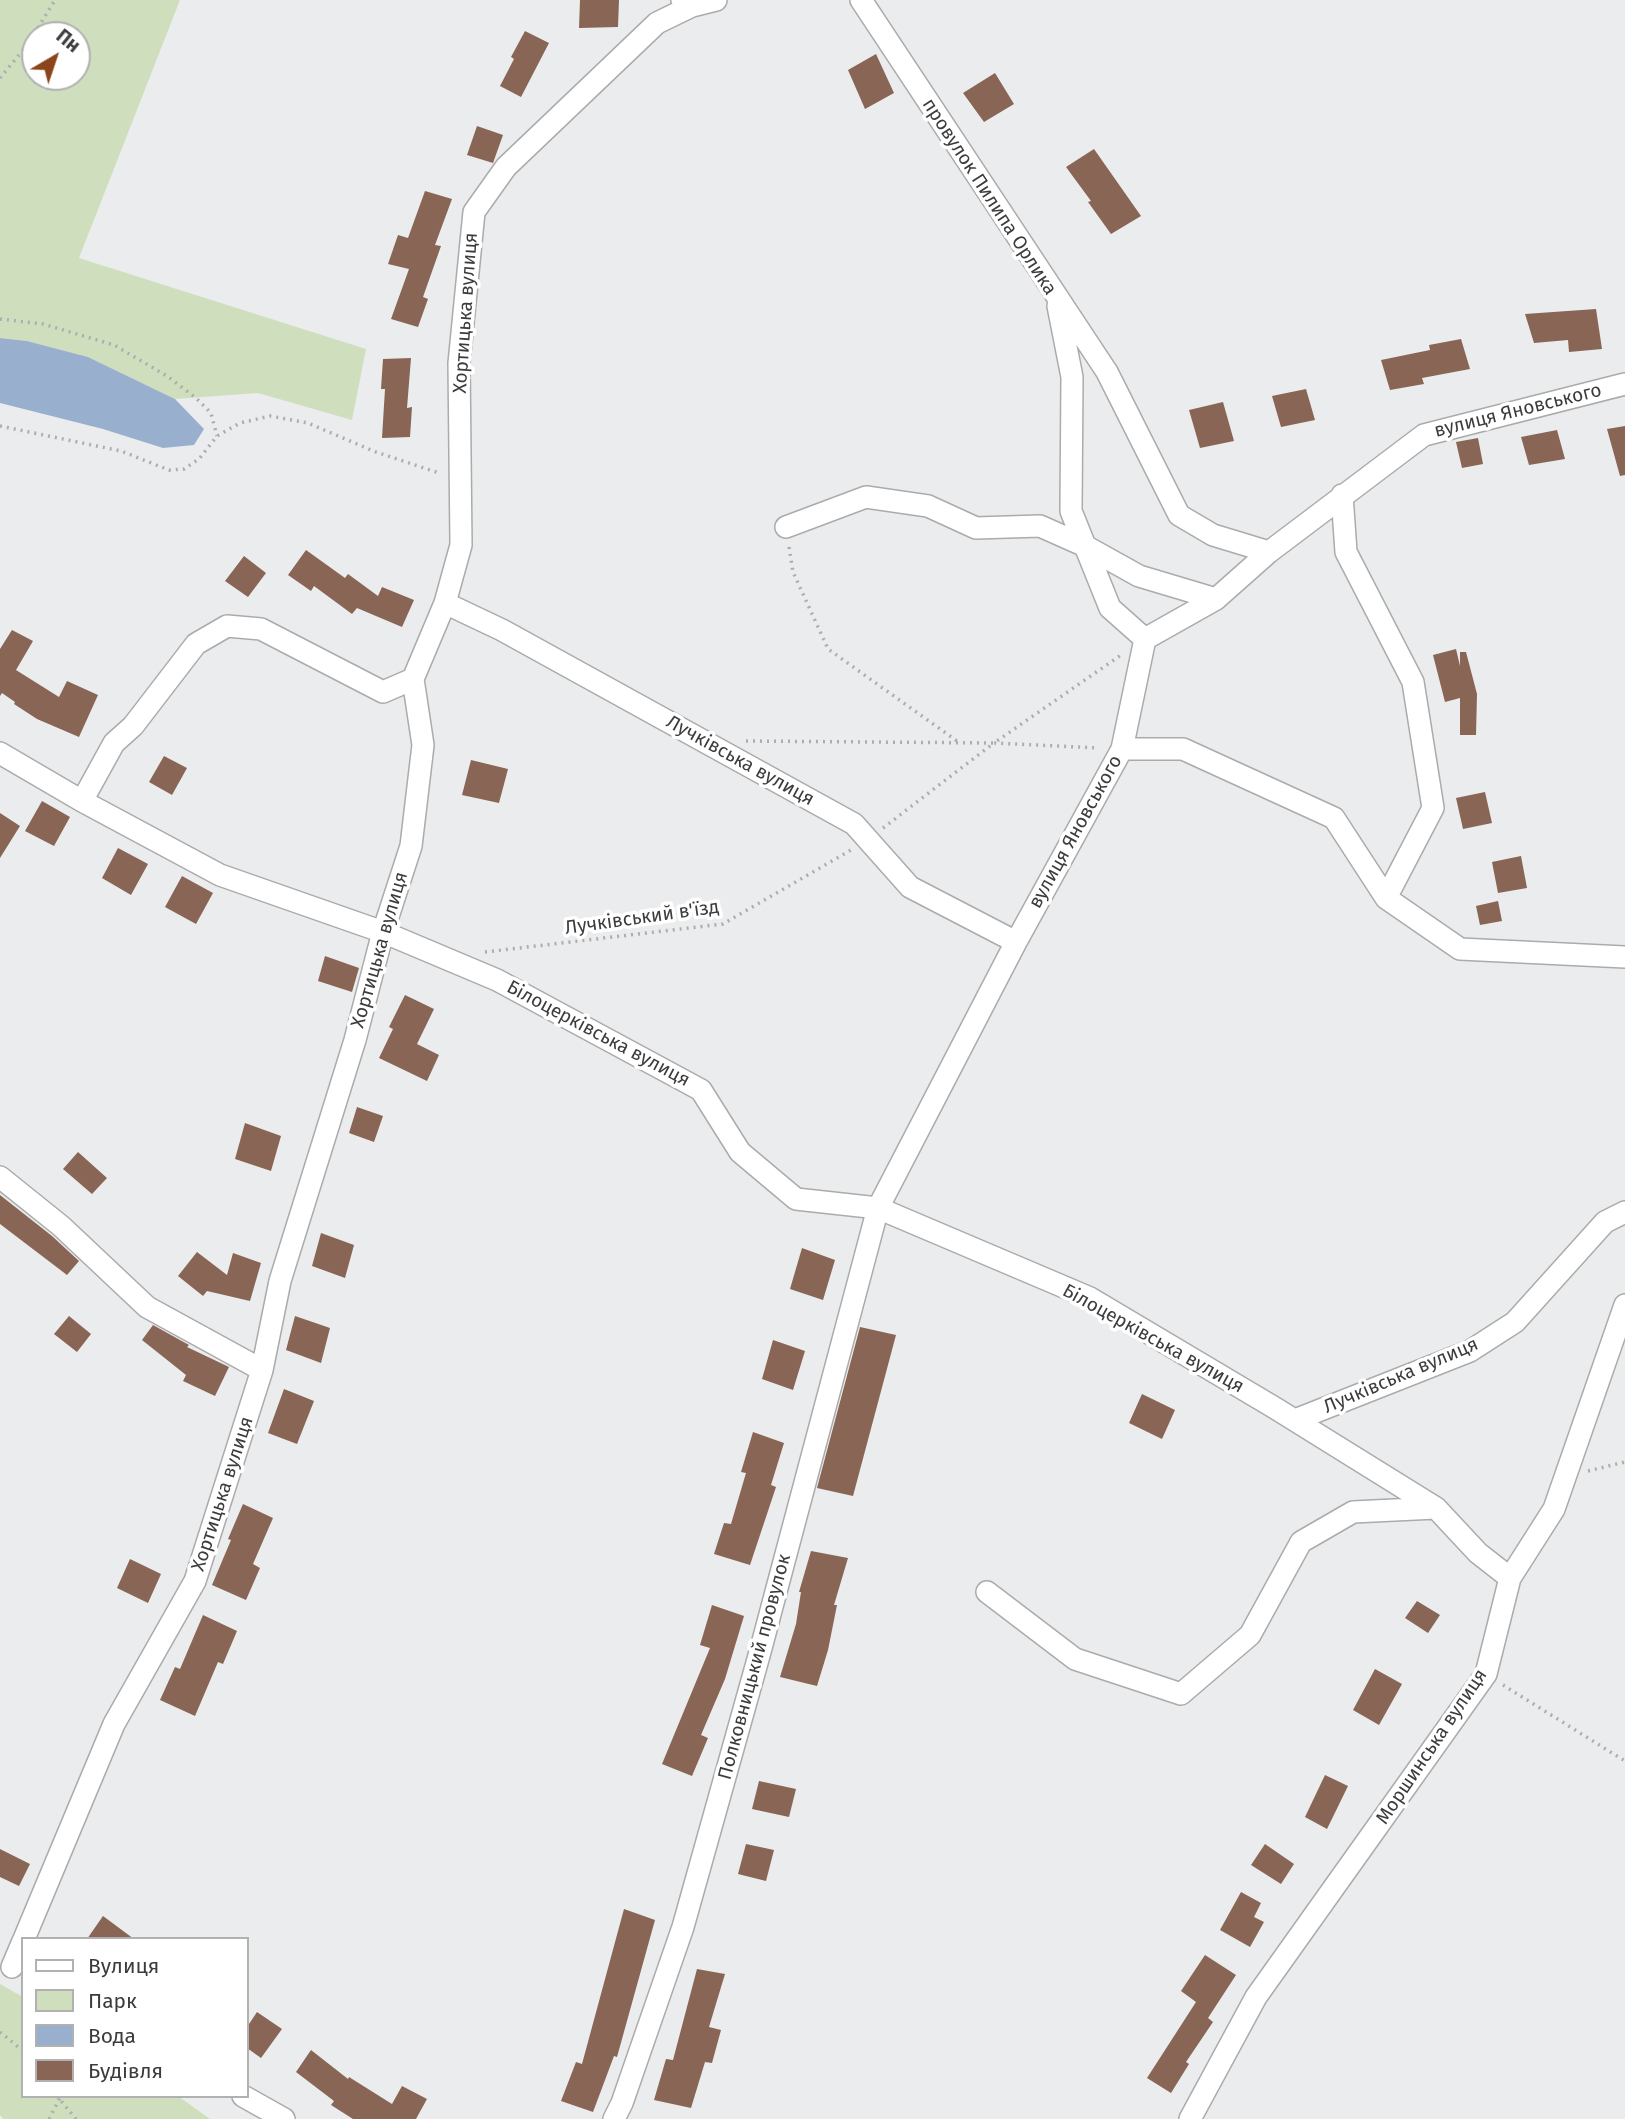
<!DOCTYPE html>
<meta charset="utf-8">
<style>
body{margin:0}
#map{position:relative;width:1625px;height:2119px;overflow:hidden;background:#ebeced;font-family:"Fira Sans",sans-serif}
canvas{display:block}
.legend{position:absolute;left:21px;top:1937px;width:228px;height:161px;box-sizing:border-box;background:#fff;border:2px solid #b1b1b1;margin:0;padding:9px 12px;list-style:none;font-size:21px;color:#3c3c3c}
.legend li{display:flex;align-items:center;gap:14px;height:35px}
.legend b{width:35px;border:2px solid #b1b1b1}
.north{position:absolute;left:21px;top:21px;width:70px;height:70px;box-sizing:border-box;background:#fff;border:2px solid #b1b1b1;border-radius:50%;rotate:39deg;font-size:19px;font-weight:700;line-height:28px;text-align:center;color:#3c3c3c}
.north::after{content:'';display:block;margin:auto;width:24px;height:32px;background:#8a461a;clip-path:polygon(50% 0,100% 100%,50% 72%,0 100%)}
</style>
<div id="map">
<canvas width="1625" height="2119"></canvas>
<ul class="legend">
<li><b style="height:9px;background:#fff"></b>Вулиця</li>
<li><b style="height:19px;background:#cfdfbe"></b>Парк</li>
<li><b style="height:19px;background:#98b0ce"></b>Вода</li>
<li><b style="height:19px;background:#886555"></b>Будівля</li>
</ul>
<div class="north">Пн</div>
</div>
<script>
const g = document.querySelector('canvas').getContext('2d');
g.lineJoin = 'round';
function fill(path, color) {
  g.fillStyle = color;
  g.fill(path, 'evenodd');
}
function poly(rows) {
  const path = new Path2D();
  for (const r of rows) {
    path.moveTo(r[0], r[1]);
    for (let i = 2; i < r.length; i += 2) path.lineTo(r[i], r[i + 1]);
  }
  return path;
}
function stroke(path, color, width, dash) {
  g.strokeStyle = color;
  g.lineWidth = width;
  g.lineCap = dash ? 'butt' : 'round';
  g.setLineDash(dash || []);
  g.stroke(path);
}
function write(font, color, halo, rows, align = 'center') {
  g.font = font + ' "Fira Sans",sans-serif';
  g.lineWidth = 7;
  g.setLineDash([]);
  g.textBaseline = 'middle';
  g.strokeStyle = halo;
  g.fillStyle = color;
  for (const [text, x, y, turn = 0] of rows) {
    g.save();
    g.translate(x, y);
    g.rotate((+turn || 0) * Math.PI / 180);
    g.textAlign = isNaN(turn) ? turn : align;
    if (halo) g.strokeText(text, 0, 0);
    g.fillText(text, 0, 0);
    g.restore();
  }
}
fill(poly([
 [0,0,180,0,79,258,366,349,352,420,258,393,175,399,88,357,27,341,0,338],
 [35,35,77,35,77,77,35,77],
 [0,1984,23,1997,23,2096,178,2096,210,2119,3,2119,0,2115]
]), '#cfdfbe');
fill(poly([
 [0,338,27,341,88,357,175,399,204,429,194,445,163,448,103,429,0,403]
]), '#98b0ce');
fill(poly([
 [580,0,619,0,618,27,579,28],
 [525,31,549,43,521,97,500,86,514,59,511,57],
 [876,54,894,93,865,109,848,70],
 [995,73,1014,104,984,122,963,93],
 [477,126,503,135,493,163,467,155],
 [1094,149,1141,216,1111,234,1088,202,1091,201,1066,167],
 [425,191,452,199,435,245,441,246,423,297,428,299,418,327,391,319,409,269,388,264,398,235,408,238],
 [1596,309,1602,349,1569,352,1568,340,1534,343,1525,314],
 [1461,339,1470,369,1422,378,1424,384,1390,390,1381,360,1430,350,1429,345],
 [411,358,407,408,412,407,410,437,382,438,385,389,381,389,383,359],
 [1306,389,1315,420,1281,427,1272,396],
 [1223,402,1234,441,1200,448,1189,410],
 [1625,426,1625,475,1620,476,1607,429],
 [1557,430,1565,459,1529,465,1521,437],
 [1478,438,1483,464,1462,468,1456,442],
 [306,550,345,578,348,574,378,596,382,587,414,600,402,627,357,608,352,614,314,586,311,591,288,575],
 [244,556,266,573,248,597,225,581],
 [12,630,33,641,16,670,59,697,67,681,98,695,79,737,37,719,14,704,15,702,2,693,0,696,0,649],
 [1456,649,1460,666,1460,652,1466,652,1477,694,1476,735,1460,735,1460,698,1445,702,1433,655],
 [164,756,187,768,172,795,149,782],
 [471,760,508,769,499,803,462,795],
 [1485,792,1492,823,1463,829,1456,798],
 [42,801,70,817,54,846,25,831],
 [0,813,20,826,0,858],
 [118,848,148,864,131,895,102,878],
 [1521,856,1527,888,1498,893,1492,862],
 [182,876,213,893,196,924,165,907],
 [1498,901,1502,921,1480,925,1476,906],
 [325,956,359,968,352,992,318,981],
 [405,995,434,1009,417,1044,439,1055,427,1081,379,1058,393,1029,389,1027],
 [357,1107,383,1116,374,1142,349,1133],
 [245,1123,281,1136,271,1171,235,1159],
 [78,1152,107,1178,92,1194,63,1169],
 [0,1195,52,1236,79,1261,67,1275,0,1224],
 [321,1233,354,1245,345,1278,312,1266],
 [802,1248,835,1260,823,1300,790,1289],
 [197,1252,227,1275,233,1253,261,1263,250,1301,207,1291,203,1296,178,1276],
 [69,1316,91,1334,77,1352,54,1334],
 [295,1316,330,1328,321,1363,286,1350],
 [153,1325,189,1345,187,1347,229,1367,215,1396,183,1381,186,1375,142,1340],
 [860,1327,896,1335,853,1496,817,1488],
 [773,1340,805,1351,793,1390,762,1379],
 [284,1389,314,1401,297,1444,268,1433],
 [1142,1394,1175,1410,1162,1439,1129,1423],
 [753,1432,784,1443,771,1485,776,1487,750,1565,714,1554,724,1523,731,1524,746,1473,741,1472],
 [243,1504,273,1518,253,1564,260,1568,246,1600,212,1585,231,1540,228,1539],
 [811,1551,848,1558,834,1605,837,1605,828,1650,817,1686,780,1677,796,1624,801,1592,799,1592],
 [130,1559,161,1574,148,1603,117,1588],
 [1417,1601,1440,1615,1428,1633,1405,1618],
 [712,1605,744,1616,725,1679,701,1735,708,1738,692,1776,662,1764,710,1648,700,1645],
 [203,1615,237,1631,223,1664,218,1662,195,1716,160,1700,175,1667,180,1669],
 [1375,1669,1402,1684,1379,1725,1353,1710],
 [1325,1775,1348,1786,1327,1829,1305,1817],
 [759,1781,796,1789,789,1817,752,1809],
 [746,1844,774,1850,766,1881,738,1874],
 [1265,1844,1294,1864,1281,1884,1251,1865],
 [0,1849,30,1864,19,1886,0,1877],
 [1241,1892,1261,1903,1254,1917,1264,1922,1250,1947,1220,1930],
 [624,1909,655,1920,617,2057,614,2056,593,2112,561,2101,576,2062,582,2064],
 [103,1916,134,1939,87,1939],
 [1205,1955,1236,1975,1208,2018,1213,2022,1186,2062,1189,2064,1171,2093,1147,2078,1196,2002,1181,1991],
 [697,1969,725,1974,709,2027,721,2030,712,2063,705,2062,691,2108,654,2100,666,2059,673,2060],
 [257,2012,282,2029,261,2058,247,2048,247,2027],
 [311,2050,348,2079,349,2077,392,2104,402,2086,427,2099,416,2119,353,2119,331,2105,334,2101,296,2072]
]), '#886555');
const street = poly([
 [682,0,692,6,716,0],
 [861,0,1107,372,1179,515,1213,535,1269,552],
 [1058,306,1072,377,1071,511,1110,608,1145,639],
 [1342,495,1346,552,1413,682,1433,808,1386,898],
 [786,527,866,497,928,506,976,528,1040,526,1085,546,1139,576,1216,599],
 [445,603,502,630,854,824,910,887,1016,942],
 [1122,749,1183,749,1334,818,1386,898,1460,949,1625,957],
 [0,753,82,801,220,875,383,932,497,980,701,1090,740,1152,796,1199,878,1208,1090,1298,1275,1408,1436,1508,1478,1553,1510,1578],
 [82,801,114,743,133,726,196,644,227,626,261,629,383,692,413,679],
 [0,1177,61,1226,147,1307,262,1370],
 [1295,1420,1470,1351,1515,1322,1605,1222,1625,1212],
 [987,1592,1075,1659,1181,1694,1250,1635,1301,1542,1353,1512,1436,1508],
 [24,1939,114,1724,195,1581,262,1370,280,1281,355,1040,383,932,411,846,423,745,413,679,445,603,461,545,459,363,474,212,506,167,657,23,692,6],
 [12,1967,23,1941],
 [243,2096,284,2119],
 [614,2119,622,2103,683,1927,760,1652,878,1208,1016,942,1122,749,1145,639,1216,599,1269,552,1424,435,1625,384],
 [1190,2119,1256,1997,1486,1674,1510,1578,1554,1509,1625,1305]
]);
stroke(street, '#ababac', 24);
stroke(poly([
 [0,78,28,44,55,0],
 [0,319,43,324,114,345,167,376,196,398,211,413,217,436],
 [0,426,121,451,169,470,184,469,199,459,217,436,240,423,270,416,308,423,376,452,439,473],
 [789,547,793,572,828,649,957,741],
 [746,741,994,743,1121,655],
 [883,828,994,743,1099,748],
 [485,952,723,924,851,850],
 [1588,1471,1625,1462],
 [1503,1685,1625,1761],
 [0,2032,23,2051],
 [57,2096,76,2119],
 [49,2119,61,2096]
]), '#acadae', 3.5, [2, 5]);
stroke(street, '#fff', 21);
write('19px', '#3c3c3c', '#fff', [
 ["провулок Пилипа Орлика",989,197,57],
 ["Хортицька вулиця",466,313,-86],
 ["вулиця Яновського",1518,411,-14],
 ["Лучківська вулиця",740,761,29],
 ["вулиця Яновського",1076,832,-61],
 ["Лучківський в'їзд",642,918,-8],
 ["Хортицька вулиця",380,950,-74],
 ["Білоцерківська вулиця",598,1034,28],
 ["Білоцерківська вулиця",1153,1339,29],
 ["Лучківська вулиця",1401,1376,-23],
 ["Хортицька вулиця",223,1494,-72],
 ["Полковницький провулок",755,1667,-75],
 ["Моршинська вулиця",1432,1747,-56]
]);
</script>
